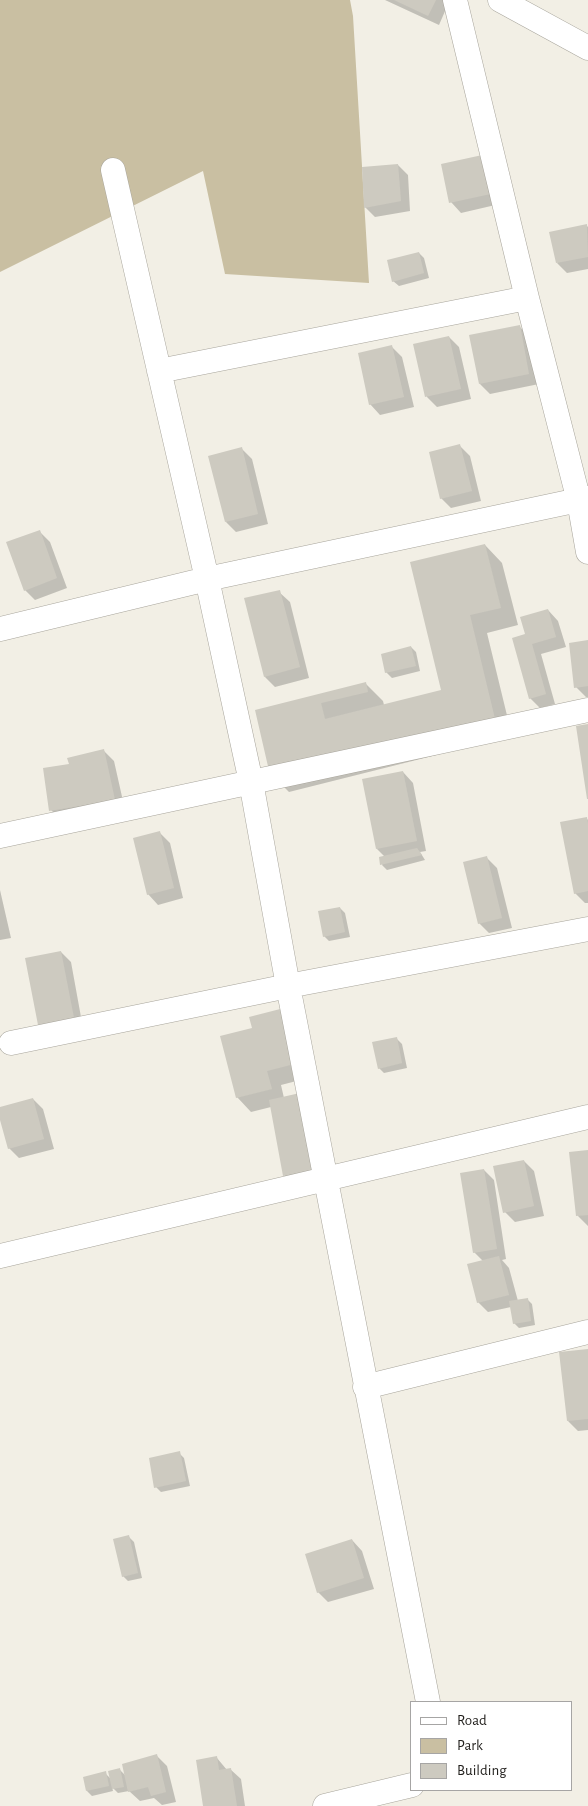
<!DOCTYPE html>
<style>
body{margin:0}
#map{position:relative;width:588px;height:1806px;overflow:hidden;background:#f2efe5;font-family:"Alegreya Sans",sans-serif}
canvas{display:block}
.legend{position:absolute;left:410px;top:1701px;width:162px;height:90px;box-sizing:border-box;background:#fff;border:1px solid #a6a5a4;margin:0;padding:6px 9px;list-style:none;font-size:15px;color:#211f1c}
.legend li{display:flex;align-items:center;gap:10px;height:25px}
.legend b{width:25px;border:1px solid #a6a5a4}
</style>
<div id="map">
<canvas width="588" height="1806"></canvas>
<ul class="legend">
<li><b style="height:6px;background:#fff"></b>Road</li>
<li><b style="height:14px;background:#c9bfa2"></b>Park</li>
<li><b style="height:14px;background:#cdcac0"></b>Building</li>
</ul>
</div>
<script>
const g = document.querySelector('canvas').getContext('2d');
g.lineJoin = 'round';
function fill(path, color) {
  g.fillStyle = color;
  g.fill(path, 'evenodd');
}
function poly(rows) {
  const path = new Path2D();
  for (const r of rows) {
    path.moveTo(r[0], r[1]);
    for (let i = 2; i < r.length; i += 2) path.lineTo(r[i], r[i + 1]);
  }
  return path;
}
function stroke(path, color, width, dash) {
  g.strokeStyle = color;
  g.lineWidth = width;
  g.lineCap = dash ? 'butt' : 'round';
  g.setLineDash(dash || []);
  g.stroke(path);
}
fill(poly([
 [0,0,350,0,353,16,369,283,225,274,203,171,0,272]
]), '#c9bfa2');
fill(poly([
 [385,0,447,0,449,2,439,25],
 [398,165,408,175,410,211,375,217,365,207],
 [443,165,504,203,461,213,451,202],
 [586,225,588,227,588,269,567,273,557,263],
 [419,253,424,258,429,278,399,286,393,281],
 [519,326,530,337,539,384,490,394,480,384,471,336],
 [449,337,459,347,471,399,437,407,427,397,415,345],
 [392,347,402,357,414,407,380,415,370,404],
 [460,446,470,456,481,501,451,508,441,498],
 [241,448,252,459,268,524,236,532,226,522],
 [39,531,50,542,67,588,35,600,25,590],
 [485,545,502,563,518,625,487,633,512,736,289,792,271,774,256,711,365,683,383,701,384,705,442,691],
 [279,592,290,602,309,678,275,687,265,677],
 [548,610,558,621,566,647,541,654,555,704,540,708,530,698,526,635],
 [588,642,588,697,586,697,576,687],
 [411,647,416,652,420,671,392,678,386,672],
 [104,751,114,761,125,810,61,820,51,810,71,765],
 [403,772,413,783,426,851,420,852,425,860,387,870,382,865,385,857,377,849],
 [586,818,588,820,588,903,585,903,575,893],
 [160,833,170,843,183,898,158,905,148,894],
 [487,858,497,868,512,928,489,933,479,923],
 [0,890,11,938,0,940],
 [340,908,345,913,350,937,329,941,324,936],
 [61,952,71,962,83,1028,50,1035,39,1025],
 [302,1023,316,1076,281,1085,284,1098,324,1180,295,1186,284,1175,271,1107,251,1112,237,1097],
 [397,1039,402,1044,407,1068,384,1073,379,1068],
 [33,1099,43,1109,54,1149,19,1158,9,1148,0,1115,0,1108],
 [588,1151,588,1226,578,1216,570,1153],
 [524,1161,534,1171,544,1216,515,1222,505,1212],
 [484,1170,494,1180,506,1259,502,1260,509,1268,518,1301,527,1299,532,1304,535,1325,519,1328,514,1323,511,1307,488,1312,478,1302,483,1261,474,1252],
 [588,1350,588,1430,578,1431,568,1421],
 [179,1453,184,1458,190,1486,161,1492,156,1487],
 [129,1537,134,1542,142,1578,128,1581,123,1576],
 [352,1540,362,1551,374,1589,328,1602,318,1592],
 [157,1756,167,1766,176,1802,162,1805,154,1798,140,1801,129,1791,118,1793,112,1787,113,1791,92,1796,87,1791,84,1778,105,1773,111,1779,120,1770,126,1776],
 [217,1758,227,1770,230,1769,241,1779,245,1806,204,1806]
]), '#0003');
fill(poly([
 [394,0,436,0,428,16],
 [487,154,495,193,449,203,441,164],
 [398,164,401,201,364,208,362,167],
 [587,224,588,257,556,263,549,232],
 [419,252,424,273,392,282,387,260],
 [520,325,529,374,479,384,469,335],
 [449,336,461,389,425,397,413,344],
 [392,345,404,397,369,405,358,353],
 [460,444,472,491,440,499,429,452],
 [242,447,258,514,225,522,208,456],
 [40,530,57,578,24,591,6,542],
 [485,544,501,608,470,615,495,719,270,775,255,710,366,682,368,692,321,703,325,719,441,690,410,562],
 [280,590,300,667,264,677,244,598],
 [548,609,556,637,532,644,546,694,529,699,512,638,525,634,520,617],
 [588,640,588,686,574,688,569,643],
 [411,646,416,666,385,673,381,654],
 [588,724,588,799,587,799,576,726],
 [104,749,115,800,49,811,43,768,69,764,67,758],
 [403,771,417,841,376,849,362,779],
 [587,817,588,824,588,891,574,894,560,822],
 [160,831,174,888,147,895,133,838],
 [417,848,422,855,380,865,379,857],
 [487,856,502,918,478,924,463,862],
 [340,907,345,932,323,937,318,911],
 [61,951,74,1018,38,1025,25,958],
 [288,1007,302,1062,267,1071,272,1089,236,1098,220,1036,252,1028,249,1017],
 [397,1037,402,1063,378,1069,372,1042],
 [300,1093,315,1170,283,1176,269,1100],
 [33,1098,44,1139,8,1149,0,1120,0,1107],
 [588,1150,588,1215,576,1216,569,1152],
 [524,1160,534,1206,503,1213,493,1166],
 [484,1169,497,1249,473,1253,460,1173],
 [499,1256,509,1295,477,1303,467,1264],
 [528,1298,531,1321,513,1324,509,1301],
 [588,1349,588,1419,567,1421,559,1352],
 [180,1451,186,1481,154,1488,149,1458],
 [129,1535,138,1573,122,1577,113,1539],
 [352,1539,364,1578,317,1593,305,1554],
 [157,1754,166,1792,151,1796,148,1787,128,1792,122,1764],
 [217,1756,219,1770,231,1768,237,1806,203,1806,196,1760],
 [120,1768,124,1787,112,1789,108,1771],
 [106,1771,109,1786,86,1791,83,1777]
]), '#cdcac0');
const street = poly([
 [455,0,527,298,579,501,588,552],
 [500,0,588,48],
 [113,170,207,579,251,782,288,986,428,1702],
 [159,371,527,298],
 [0,629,207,579,588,498],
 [0,836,588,710],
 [11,1043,288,986,588,929],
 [0,1256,588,1117],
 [365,1387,588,1332],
 [325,1806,412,1785]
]);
stroke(street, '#a8a59c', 25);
stroke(street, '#fff', 24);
</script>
